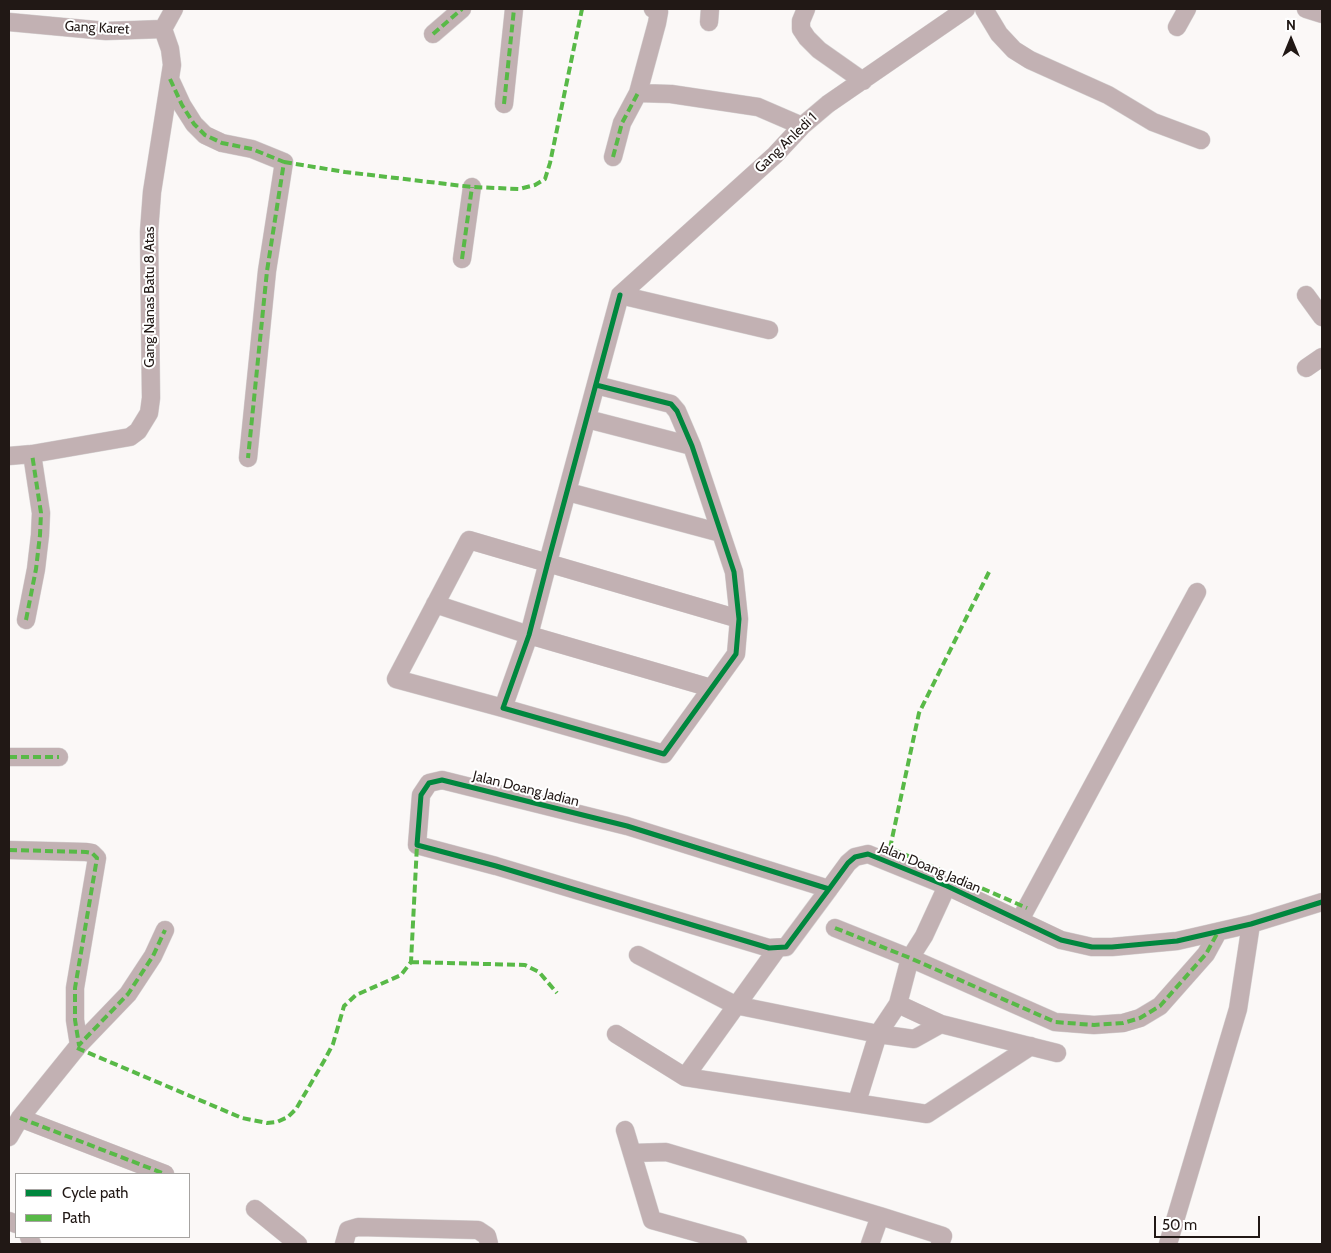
<!DOCTYPE html>
<style>
body{margin:0}
#map{position:relative;width:1331px;height:1253px;overflow:hidden;background:#fbf8f7;font-family:Cabin,sans-serif}
canvas{display:block}
.frame{position:absolute;inset:0;border:10px solid #211815;pointer-events:none}
.legend{position:absolute;left:15px;top:1173px;width:175px;height:65px;box-sizing:border-box;background:#fff;border:1px solid #a6a3a1;margin:0;padding:6px 9px;list-style:none;font-size:15px;color:#211815}
.legend li{display:flex;align-items:center;gap:10px;height:25px}
.legend b{width:25px;border:1px solid #a6a3a1}
.north{position:absolute;left:1266px;top:15px;width:50px;height:50px;-webkit-text-stroke:4px #fff;paint-order:stroke;rotate:0deg;font-size:14px;font-weight:700;line-height:20px;text-align:center;color:#211815}
.north::after{content:'';display:block;margin:auto;width:18px;height:22px;background:#211815;clip-path:polygon(50% 0,100% 100%,50% 72%,0 100%)}
.scale{position:absolute;left:1154px;top:1216px;width:106px;height:22px;box-sizing:border-box;border:2px solid #211815;border-top:0;padding-left:6px;font-size:15px;line-height:18px;white-space:nowrap;color:#211815;-webkit-text-stroke:4px #fff;paint-order:stroke}
</style>
<div id="map">
<canvas width="1331" height="1253"></canvas>
<div class="frame"></div>
<ul class="legend">
<li><b style="height:6px;background:#00873e"></b>Cycle path</li>
<li><b style="height:6px;background:#58b947"></b>Path</li>
</ul>
<div class="north">N</div>
<div class="scale">50 m</div>
</div>
<script>
const g = document.querySelector('canvas').getContext('2d');
g.lineJoin = 'round';
function poly(rows) {
  const path = new Path2D();
  for (const r of rows) {
    path.moveTo(r[0], r[1]);
    for (let i = 2; i < r.length; i += 2) path.lineTo(r[i], r[i + 1]);
  }
  return path;
}
function stroke(path, color, width, dash) {
  g.strokeStyle = color;
  g.lineWidth = width;
  g.lineCap = dash ? 'butt' : 'round';
  g.setLineDash(dash || []);
  g.stroke(path);
}
function write(font, color, halo, rows, align = 'center') {
  g.font = font + ' Cabin,sans-serif';
  g.lineWidth = 4;
  g.setLineDash([]);
  g.textBaseline = 'middle';
  g.strokeStyle = halo;
  g.fillStyle = color;
  for (const [text, x, y, turn = 0] of rows) {
    g.save();
    g.translate(x, y);
    g.rotate((+turn || 0) * Math.PI / 180);
    g.textAlign = isNaN(turn) ? turn : align;
    if (halo) g.strokeText(text, 0, 0);
    g.fillText(text, 0, 0);
    g.restore();
  }
}
const minor = poly([
 [806,9,801,21,801,29,807,38,819,50,863,81],
 [984,9,999,34,1014,50,1030,60,1108,95,1153,122,1201,140],
 [1306,9,1322,14],
 [9,22,106,31,163,29,174,9],
 [709,22,710,9],
 [1177,27,1187,9],
 [433,34,462,9],
 [170,79,182,105,194,124,205,135,222,143,252,149,284,162,267,271,248,458],
 [638,93,671,94,758,107,802,126],
 [504,104,514,9],
 [613,157,622,123,638,93,657,23,659,12,653,9],
 [462,259,472,187],
 [620,295,775,155,802,126,828,104,966,9],
 [620,295,769,330],
 [1306,295,1322,317],
 [1306,368,1322,357],
 [596,385,671,404,677,411,692,446,734,572,739,619,736,654,664,754,503,708,529,635,548,562,620,295],
 [587,419,692,446],
 [9,456,32,454,130,437,138,431,149,413,151,398,149,232,152,192,172,65,170,49,163,29],
 [568,492,721,533],
 [435,604,529,635,711,688],
 [26,620,36,569,40,535,41,513,32,454],
 [503,708,396,679,469,540,739,619],
 [9,757,59,757],
 [9,850,86,852,92,853,97,858,75,988,75,1020,79,1045],
 [829,889,786,947,769,948,496,866,417,845,421,795,429,783,442,780,627,826,829,889,848,863,855,857,868,854,947,886,1061,940,1092,947,1112,947,1177,941,1251,924,1322,902],
 [1020,920,1197,592],
 [835,928,910,958,1055,1022,1094,1025,1123,1023,1140,1018,1160,1006,1206,954,1218,932],
 [638,955,735,1005,878,1034,914,1039,941,1024],
 [898,1004,941,1024,1057,1053],
 [616,1034,685,1077,927,1114,1031,1046],
 [685,1077,777,949],
 [857,1102,878,1034,898,1004,910,958,924,936,947,886],
 [20,1118,165,1174],
 [625,1130,652,1220,738,1244],
 [9,1137,20,1118,79,1045,128,994,153,956,165,930],
 [632,1153,666,1152,880,1216,870,1244],
 [255,1209,298,1244],
 [880,1216,943,1236,940,1244],
 [9,1221,16,1224],
 [29,1237,32,1244],
 [344,1244,348,1230,358,1227,478,1230,487,1236,489,1244],
 [1168,1244,1238,1009,1251,924]
]);
stroke(minor, '#d7d4d4', 19);
stroke(minor, '#c2b1b3', 18);
stroke(poly([
 [433,34,462,9],
 [170,79,182,105,194,124,205,135,222,143,252,149,284,162,267,271,248,458],
 [504,104,514,9],
 [613,157,622,123,638,93],
 [284,162,345,172,472,187,519,189,535,185,545,179,550,163,582,9],
 [462,259,472,187],
 [989,572,919,713,890,848,1027,908],
 [26,620,36,569,40,535,41,513,32,454],
 [9,757,59,757],
 [9,850,86,852,92,853,97,858,75,988,75,1020,79,1045,128,994,153,956,165,930],
 [835,928,910,958,1055,1022,1094,1025,1123,1023,1140,1018,1160,1006,1206,954,1218,932],
 [411,962,525,965,539,972,557,993],
 [77,1048,242,1118,267,1123,277,1122,288,1117,296,1109,324,1061,333,1044,344,1006,356,995,401,975,411,962,417,845],
 [20,1118,165,1174]
]), '#58b947', 4, [8, 4]);
stroke(poly([
 [596,385,671,404,677,411,692,446,734,572,739,619,736,654,664,754,503,708,529,635,548,562,620,295],
 [829,889,786,947,769,948,496,866,417,845,421,795,429,783,442,780,627,826,829,889,848,863,855,857,868,854,947,886,1061,940,1092,947,1112,947,1177,941,1251,924,1322,902]
]), '#00873e', 5);
write('14px', '#211815', '#fff', [
 ["Gang Karet",97,28,3],
 ["Gang Anledi 1",786,143,-44],
 ["Gang Nanas Batu 8 Atas",150,297,-90],
 ["Jalan Doang Jadian",526,789,14],
 ["Jalan Doang Jadian",930,868,23]
]);
</script>
